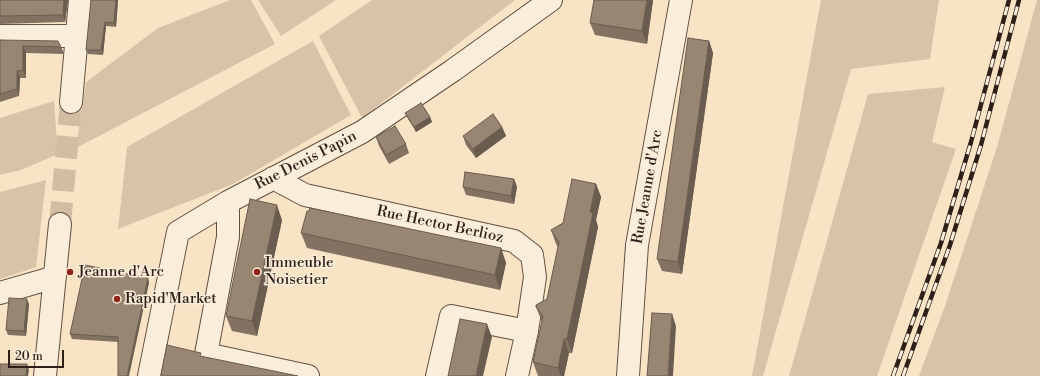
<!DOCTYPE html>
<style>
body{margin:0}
#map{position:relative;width:1040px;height:376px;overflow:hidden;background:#f8e4c5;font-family:"Libre Bodoni",serif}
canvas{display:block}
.scale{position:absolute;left:8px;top:350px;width:56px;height:18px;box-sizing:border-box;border:2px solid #2f1f18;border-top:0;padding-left:5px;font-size:12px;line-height:14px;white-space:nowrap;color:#2f1f18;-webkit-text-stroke:3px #faedd9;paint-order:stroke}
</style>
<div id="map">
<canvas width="1040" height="376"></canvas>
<div class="scale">20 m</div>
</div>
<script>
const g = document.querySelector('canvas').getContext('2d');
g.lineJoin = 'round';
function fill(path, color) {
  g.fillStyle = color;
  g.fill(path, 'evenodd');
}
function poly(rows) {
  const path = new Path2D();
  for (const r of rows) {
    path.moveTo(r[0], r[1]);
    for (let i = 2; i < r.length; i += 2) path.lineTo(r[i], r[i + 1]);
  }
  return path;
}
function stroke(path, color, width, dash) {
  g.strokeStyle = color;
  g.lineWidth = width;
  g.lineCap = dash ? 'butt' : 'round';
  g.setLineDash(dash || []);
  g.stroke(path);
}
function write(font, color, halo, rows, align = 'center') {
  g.font = font + ' "Libre Bodoni",serif';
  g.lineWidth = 3;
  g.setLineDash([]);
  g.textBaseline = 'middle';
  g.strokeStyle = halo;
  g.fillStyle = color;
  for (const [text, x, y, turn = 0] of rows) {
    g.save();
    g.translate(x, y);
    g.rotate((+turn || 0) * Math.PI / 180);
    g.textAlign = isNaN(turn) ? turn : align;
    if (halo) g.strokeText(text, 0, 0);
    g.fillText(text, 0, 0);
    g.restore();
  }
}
fill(poly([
 [230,0,251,0,275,44,76,148,86,82,158,28],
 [258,0,336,0,281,36],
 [372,0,515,0,362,118,319,36],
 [821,0,939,0,930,59,851,69,763,376,752,376],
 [1037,0,1040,0,1040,376,919,376,945,306,997,147],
 [313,41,351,115,233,184,118,229,127,147],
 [945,87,932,142,956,149,877,376,789,376,868,94],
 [54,101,58,154,21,170,0,175,0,118],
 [46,180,36,267,0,279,0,192]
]), '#d6c3a8');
stroke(poly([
 [60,224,71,102]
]), '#d0bda2', 22, [22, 11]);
const minor = poly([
 [0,36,76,36],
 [71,102,80,0],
 [273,178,305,195,514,241,532,255,535,277,527,331,517,376],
 [228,202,228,237,206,354,308,376],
 [0,293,55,277],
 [45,376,60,224],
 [149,376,178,232,228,202,362,132,452,71,551,0],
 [437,376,451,316,527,331],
 [628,376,637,245,681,0]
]);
stroke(minor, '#615043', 24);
stroke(minor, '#faedd9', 22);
const rail = poly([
 [893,376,941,243,971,142,1009,0],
 [903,376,950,245,981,145,1019,0]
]);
stroke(rail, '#2f1f18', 4.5);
stroke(rail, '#faedd9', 3, [9]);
fill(poly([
 [0,0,68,0,65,22,0,24],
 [91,0,118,0,116,27,106,26,103,55,88,54,86,50],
 [594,0,653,0,647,44,595,35,590,23],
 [0,40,60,45,63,52,63,54,26,53,26,78,20,78,19,96,0,102],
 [709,41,713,53,682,274,662,271,657,259],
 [405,113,430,117,432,122,416,132,407,117],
 [502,127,506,136,476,158,466,145,463,136],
 [376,137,406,144,409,153,389,164,379,146],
 [514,179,517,187,514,204,466,195,463,187],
 [596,184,601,197,596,220,598,227,572,353,569,353,564,376,538,376,533,362,542,322,536,307,547,299,558,247,556,244,551,230,563,223],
 [282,220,257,336,232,331,226,316],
 [301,233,501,248,506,263,500,290,307,248],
 [148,278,149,283,118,342,72,339,70,334],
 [29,304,26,336,8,335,6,330]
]), '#837262');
fill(poly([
 [64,0,68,0,65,22,63,15],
 [116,0,118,0,116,27,114,23],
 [647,0,653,0,647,44,642,31],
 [105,22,106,26,103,55,101,50],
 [709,41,713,53,682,274,678,262],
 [60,45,63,52,63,54,60,47],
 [23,46,26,53,26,78,23,70],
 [17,71,20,78,19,96,17,89],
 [430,117,432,122,416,132,414,127],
 [502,127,506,136,476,158,473,149],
 [514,179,517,187,514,204,511,196],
 [596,184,601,197,596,220,598,227,572,353,567,339,590,212],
 [277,205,282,220,257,336,252,321],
 [501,248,506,263,500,290,495,275],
 [148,278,149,283,129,376,127,376],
 [27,299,29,304,26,336,24,331],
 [672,314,676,326,673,376,668,376],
 [487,324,492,337,483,376,476,376],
 [564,339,569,353,564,376,561,376,558,368],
 [27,364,29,370,28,376,26,376]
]), '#6a5d50');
const building = poly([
 [0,0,64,0,63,15,0,16,0,0],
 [91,0,116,0,114,23,105,22,101,50,86,50,91,0],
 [594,0,647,0,642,31,590,23,594,0],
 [688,38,709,41,678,262,657,259,688,38],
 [0,40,58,41,60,45,60,47,23,46,23,70,17,71,17,89,0,94,0,40],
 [421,103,430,117,414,127,405,113,421,103],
 [493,114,502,127,473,149,463,136,493,114],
 [395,126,406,144,386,155,376,137,395,126],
 [465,172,514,179,511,196,463,187,465,172],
 [572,179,596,184,590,212,593,213,567,339,564,339,558,368,533,362,543,316,536,307,536,305,547,299,559,242,551,230,563,223,572,179],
 [250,199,277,205,252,321,226,316,250,199],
 [310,208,501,248,495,275,301,233,307,211,309,211,310,208],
 [85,265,148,278,127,376,118,376,118,337,70,334,85,265],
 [9,298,27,299,24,331,6,330,9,298],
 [652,313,672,314,668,376,647,376,652,313],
 [460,319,487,324,476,376,448,376,460,319],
 [167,345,201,353,200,356,298,376,164,376,161,375,167,345],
 [0,364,27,364,26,376,0,376,0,364]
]);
fill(building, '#988572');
stroke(building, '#6a5d50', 1);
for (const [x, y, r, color] of [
 [70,272,4,"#8f2418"],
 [257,272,4,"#8f2418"],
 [117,299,4,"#8f2418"]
]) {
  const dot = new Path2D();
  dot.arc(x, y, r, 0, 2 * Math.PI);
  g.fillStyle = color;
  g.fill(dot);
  stroke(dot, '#faedd9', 1.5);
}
write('15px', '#2f1f18', '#faedd9', [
 ["Rue Denis Papin",306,161,-27],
 ["Rue Jeanne d'Arc",648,187,-80],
 ["Rue Hector Berlioz",440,225,12]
]);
write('15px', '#2f1f18', '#faedd9', [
 ["Immeuble",265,263],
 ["Noisetier",265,280],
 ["Jeanne d'Arc",78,272],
 ["Rapid'Market",125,299]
], 'left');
</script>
